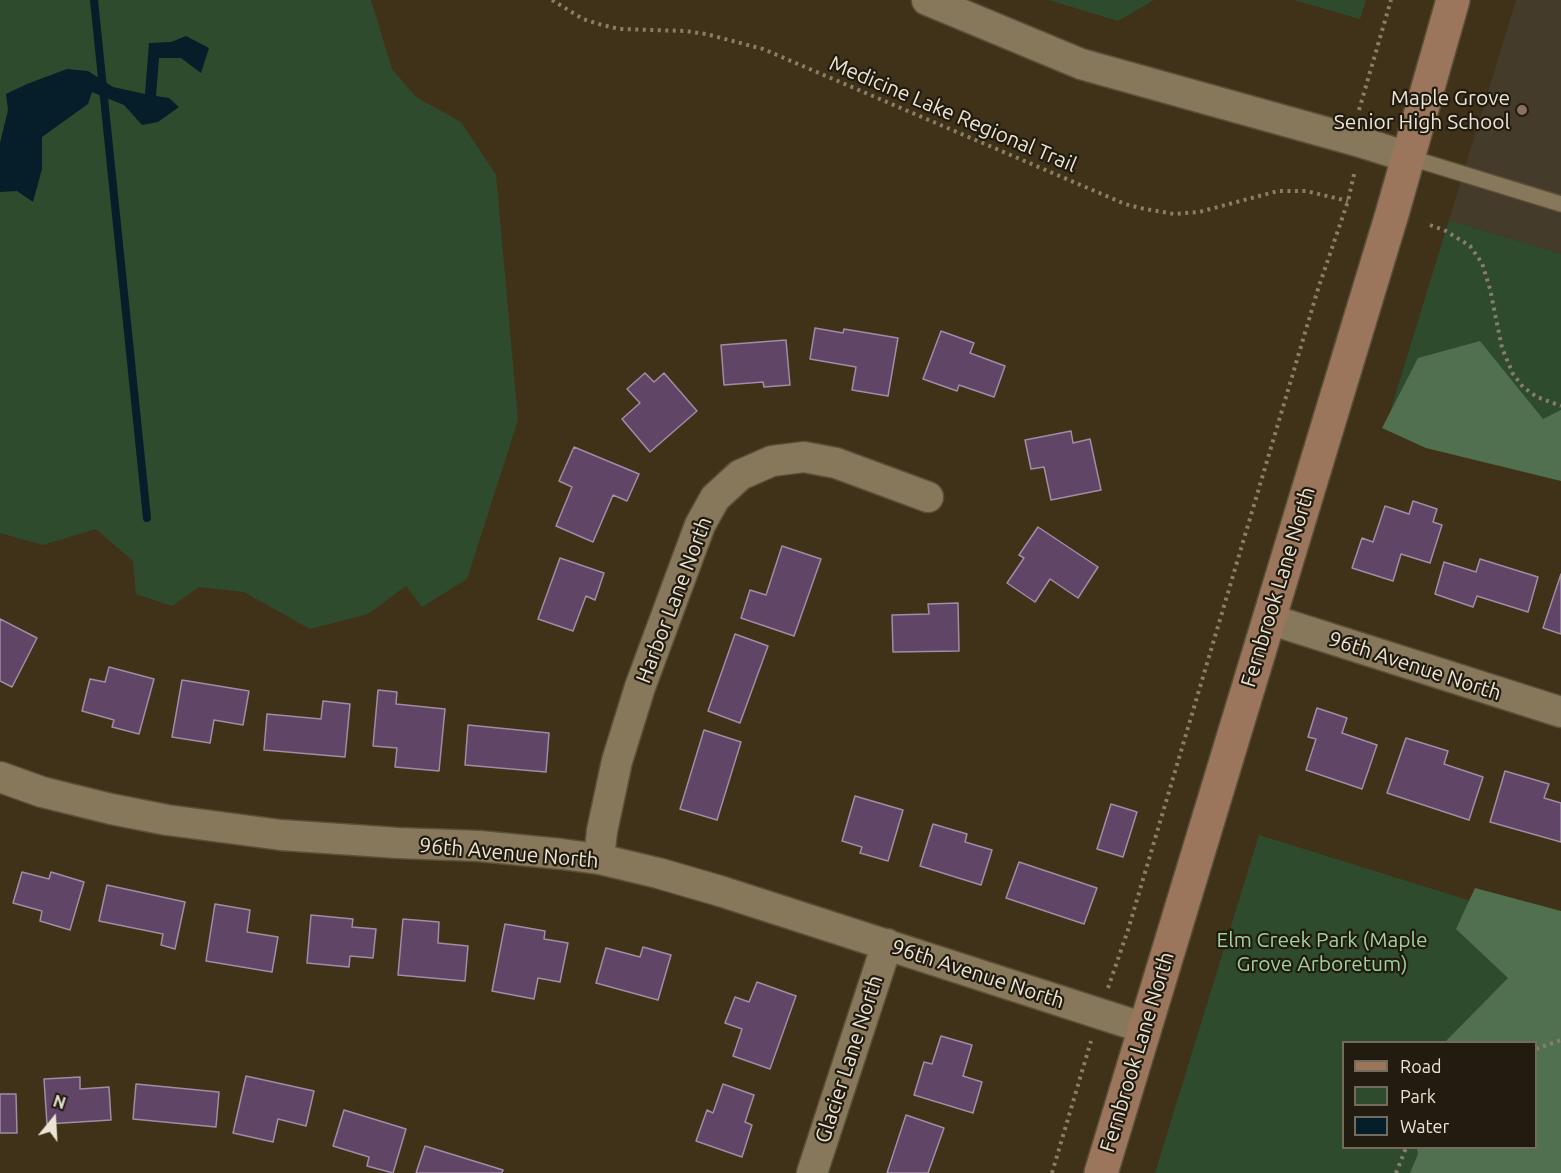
<!DOCTYPE html>
<style>
body{margin:0}
#map{position:relative;width:1561px;height:1173px;overflow:hidden;background:#403218;font-family:Ubuntu,sans-serif}
canvas{display:block}
.legend{position:absolute;left:1342px;top:1041px;width:195px;height:108px;box-sizing:border-box;background:#221b10;border:2px solid #736b5e;margin:0;padding:8px 10px;list-style:none;font-size:18px;color:#ece4d4}
.legend li{display:flex;align-items:center;gap:12px;height:30px}
.legend b{width:30px;border:2px solid #736b5e}
.north{position:absolute;left:24px;top:1089px;width:60px;height:60px;-webkit-text-stroke:4px #221b10;paint-order:stroke;rotate:18deg;font-size:16px;font-weight:700;line-height:24px;text-align:center;color:#ece4d4}
.north::after{content:'';display:block;margin:auto;width:21px;height:27px;background:#ece4d4;clip-path:polygon(50% 0,100% 100%,50% 72%,0 100%)}
</style>
<div id="map">
<canvas width="1561" height="1173"></canvas>
<ul class="legend">
<li><b style="height:8px;background:#9b765c"></b>Road</li>
<li><b style="height:16px;background:#2e4b2d"></b>Park</li>
<li><b style="height:16px;background:#051e29"></b>Water</li>
</ul>
<div class="north">N</div>
</div>
<script>
const g = document.querySelector('canvas').getContext('2d');
g.lineJoin = 'round';
function fill(path, color) {
  g.fillStyle = color;
  g.fill(path, 'evenodd');
}
function poly(rows) {
  const path = new Path2D();
  for (const r of rows) {
    path.moveTo(r[0], r[1]);
    for (let i = 2; i < r.length; i += 2) path.lineTo(r[i], r[i + 1]);
  }
  return path;
}
function stroke(path, color, width, dash) {
  g.strokeStyle = color;
  g.lineWidth = width;
  g.lineCap = dash ? 'butt' : 'round';
  g.setLineDash(dash || []);
  g.stroke(path);
}
function write(font, color, halo, rows, align = 'center') {
  g.font = font + ' Ubuntu,sans-serif';
  g.lineWidth = 4.5;
  g.setLineDash([]);
  g.textBaseline = 'middle';
  g.strokeStyle = halo;
  g.fillStyle = color;
  for (const [text, x, y, turn = 0] of rows) {
    g.save();
    g.translate(x, y);
    g.rotate((+turn || 0) * Math.PI / 180);
    g.textAlign = isNaN(turn) ? turn : align;
    if (halo) g.strokeText(text, 0, 0);
    g.fillText(text, 0, 0);
    g.restore();
  }
}
fill(poly([
 [1516,0,1561,0,1561,254,1449,220]
]), '#453b2b');
fill(poly([
 [0,0,371,0,392,69,416,97,461,122,496,175,518,420,467,579,422,607,406,586,368,614,310,629,244,592,199,587,172,606,136,594,133,561,96,529,43,545,0,533],
 [1049,0,1154,0,1118,21],
 [1294,0,1366,0,1360,19],
 [1449,220,1561,254,1561,462,1391,409],
 [1259,835,1561,929,1561,1173,1155,1173],
 [1344,1042,1536,1042,1536,1148,1344,1148]
]), '#2e4b2d');
fill(poly([
 [1480,341,1543,419,1561,410,1561,481,1426,448,1382,428,1418,358],
 [1475,888,1561,911,1561,1173,1410,1173,1418,1154,1417,1148,1536,1148,1536,1042,1445,1042,1508,978,1456,929]
]), '#517050');
fill(poly([
 [186,36,209,48,201,73,181,58,159,58,156,96,169,98,179,107,158,122,142,125,124,105,92,92,88,104,42,137,42,169,33,202,17,191,0,192,0,143,8,110,6,94,27,84,67,69,88,71,113,87,145,94,149,43,171,42]
]), '#051e29');
stroke(poly([
 [94,0,147,518]
]), '#051e29', 8);
const building = poly([
 [815,328,843,333,844,329,898,338,888,396,852,390,856,367,810,359,815,328],
 [941,331,974,343,970,353,1005,366,994,397,959,385,957,391,923,379,941,331],
 [786,340,790,385,764,387,763,382,724,385,721,345,786,340],
 [645,373,654,382,664,373,697,411,650,452,622,419,640,403,627,389,645,373],
 [1071,431,1073,443,1090,439,1101,490,1051,500,1044,467,1031,469,1025,440,1071,431],
 [574,447,639,474,627,501,613,495,593,542,556,526,572,487,559,481,574,447],
 [1413,501,1437,509,1433,522,1442,525,1430,563,1401,554,1393,581,1352,568,1362,538,1373,542,1385,506,1409,514,1413,501],
 [1038,527,1098,567,1078,598,1050,579,1035,602,1007,583,1024,558,1019,555,1038,527],
 [782,546,821,559,794,636,741,618,750,590,766,595,782,546],
 [560,558,604,573,595,600,586,596,573,631,538,619,560,558],
 [1480,559,1538,577,1528,612,1477,596,1473,607,1435,594,1444,562,1476,572,1480,559],
 [1561,574,1561,634,1543,628,1561,574],
 [958,603,959,651,893,652,892,615,929,614,928,604,958,603],
 [0,619,37,638,12,687,0,681,0,619],
 [735,634,768,646,740,723,708,711,735,634],
 [109,667,154,679,139,734,112,727,114,720,82,711,90,679,105,682,109,667],
 [182,680,249,691,243,725,214,720,210,743,172,737,182,680],
 [378,690,397,692,396,704,445,709,439,771,395,767,397,748,373,746,378,690],
 [323,701,350,704,345,757,264,750,267,714,321,719,323,701],
 [1317,708,1347,718,1342,733,1377,745,1362,789,1306,770,1316,739,1308,737,1317,708],
 [468,725,549,733,546,772,465,765,468,725],
 [704,730,741,742,717,820,680,809,704,730],
 [1406,738,1448,751,1444,764,1483,777,1469,820,1387,793,1406,738],
 [1505,771,1549,784,1544,798,1561,803,1561,842,1490,822,1505,771],
 [855,796,903,810,888,861,860,853,862,847,842,841,855,796],
 [1111,804,1137,812,1123,857,1097,849,1111,804],
 [933,824,967,834,965,842,992,850,981,885,920,866,933,824],
 [1019,862,1097,888,1084,924,1006,898,1019,862],
 [22,872,49,879,51,872,84,882,70,930,40,921,42,911,13,903,22,872],
 [107,885,185,902,175,949,161,945,163,934,99,921,107,885],
 [215,904,250,910,247,932,278,937,272,972,206,961,215,904],
 [311,915,353,919,352,927,376,929,373,958,350,956,349,967,307,963,311,915],
 [403,919,439,922,438,943,468,946,465,981,398,975,403,919],
 [505,924,545,931,544,939,568,943,560,982,538,978,534,999,492,991,505,924],
 [643,947,671,955,658,1000,596,983,606,948,640,957,643,947],
 [757,982,796,996,770,1069,733,1056,742,1029,725,1023,735,997,749,1002,757,982],
 [941,1036,972,1045,963,1076,982,1082,973,1113,914,1095,924,1062,932,1064,941,1036],
 [246,1076,314,1091,306,1126,278,1119,273,1142,233,1133,246,1076],
 [80,1077,80,1089,109,1087,111,1120,47,1124,44,1079,80,1077],
 [136,1084,219,1092,216,1127,133,1119,136,1084],
 [723,1084,754,1095,745,1122,752,1125,742,1157,696,1141,707,1110,713,1113,723,1084],
 [0,1094,16,1094,17,1133,0,1133,0,1094],
 [344,1110,406,1129,393,1173,367,1166,369,1157,333,1146,344,1110],
 [906,1115,944,1128,928,1173,887,1173,906,1115],
 [425,1146,503,1170,502,1173,416,1173,425,1146]
]);
fill(building, '#604566');
stroke(building, '#a18ca6', 1.5);
const lane = poly([
 [1408,157,1561,204]
]);
const street = poly([
 [927,0,1081,64,1357,141,1408,157],
 [1269,619,1561,712],
 [0,777,42,792,111,809,167,820,281,835,398,843,479,846,561,854,599,859,658,873,720,891,1144,1028],
 [599,859,602,831,617,761,640,687,700,525,715,498,740,475,772,461,804,457,836,463,928,497],
 [812,1173,887,944]
]);
const secondary = poly([
 [1101,1173,1392,214,1453,0]
]);
stroke(lane, '#5a4f38', 18);
stroke(street, '#5a4f38', 33);
stroke(secondary, '#5a4f38', 36);
stroke(poly([
 [552,0,583,19,602,25,620,29,685,31,706,34,763,49,1125,204,1140,208,1174,214,1199,212,1278,191,1306,191,1348,201],
 [1359,110,1391,0],
 [1430,225,1446,231,1470,246,1482,263,1490,289,1502,348,1513,374,1523,387,1537,397,1561,406],
 [1108,988,1128,930,1318,289,1348,201,1355,170],
 [1536,1049,1561,1040],
 [1052,1173,1091,1041],
 [1396,1173,1406,1148]
]), '#897e68', 4, [3, 4.5]);
stroke(lane, '#87785b', 15);
stroke(street, '#87785b', 30);
stroke(secondary, '#9b765c', 33);
for (const [x, y, r, color] of [
 [1522,110,6,"#8d6e63"]
]) {
  const dot = new Path2D();
  dot.arc(x, y, r, 0, 2 * Math.PI);
  g.fillStyle = color;
  g.fill(dot);
  stroke(dot, '#221b10', 2);
}
write('21px', '#ece4d4', '#221b10', [
 ["Maple Grove",1510,98],
 ["Senior High School",1510,122]
], 'right');
write('21px', '#ece4d4', '#221b10', [
 ["Medicine Lake Regional Trail",953,114,23],
 ["Fernbrook Lane North",1278,587,-73],
 ["Harbor Lane North",674,600,-69],
 ["96th Avenue North",1415,666,18],
 ["96th Avenue North",509,853,5],
 ["96th Avenue North",978,974,18],
 ["Fernbrook Lane North",1137,1052,-73],
 ["Glacier Lane North",849,1059,-72]
]);
write('21px', '#9ed29d', '#221b10', [
 ["Elm Creek Park (Maple",1322,940],
 ["Grove Arboretum)",1322,964]
]);
</script>
